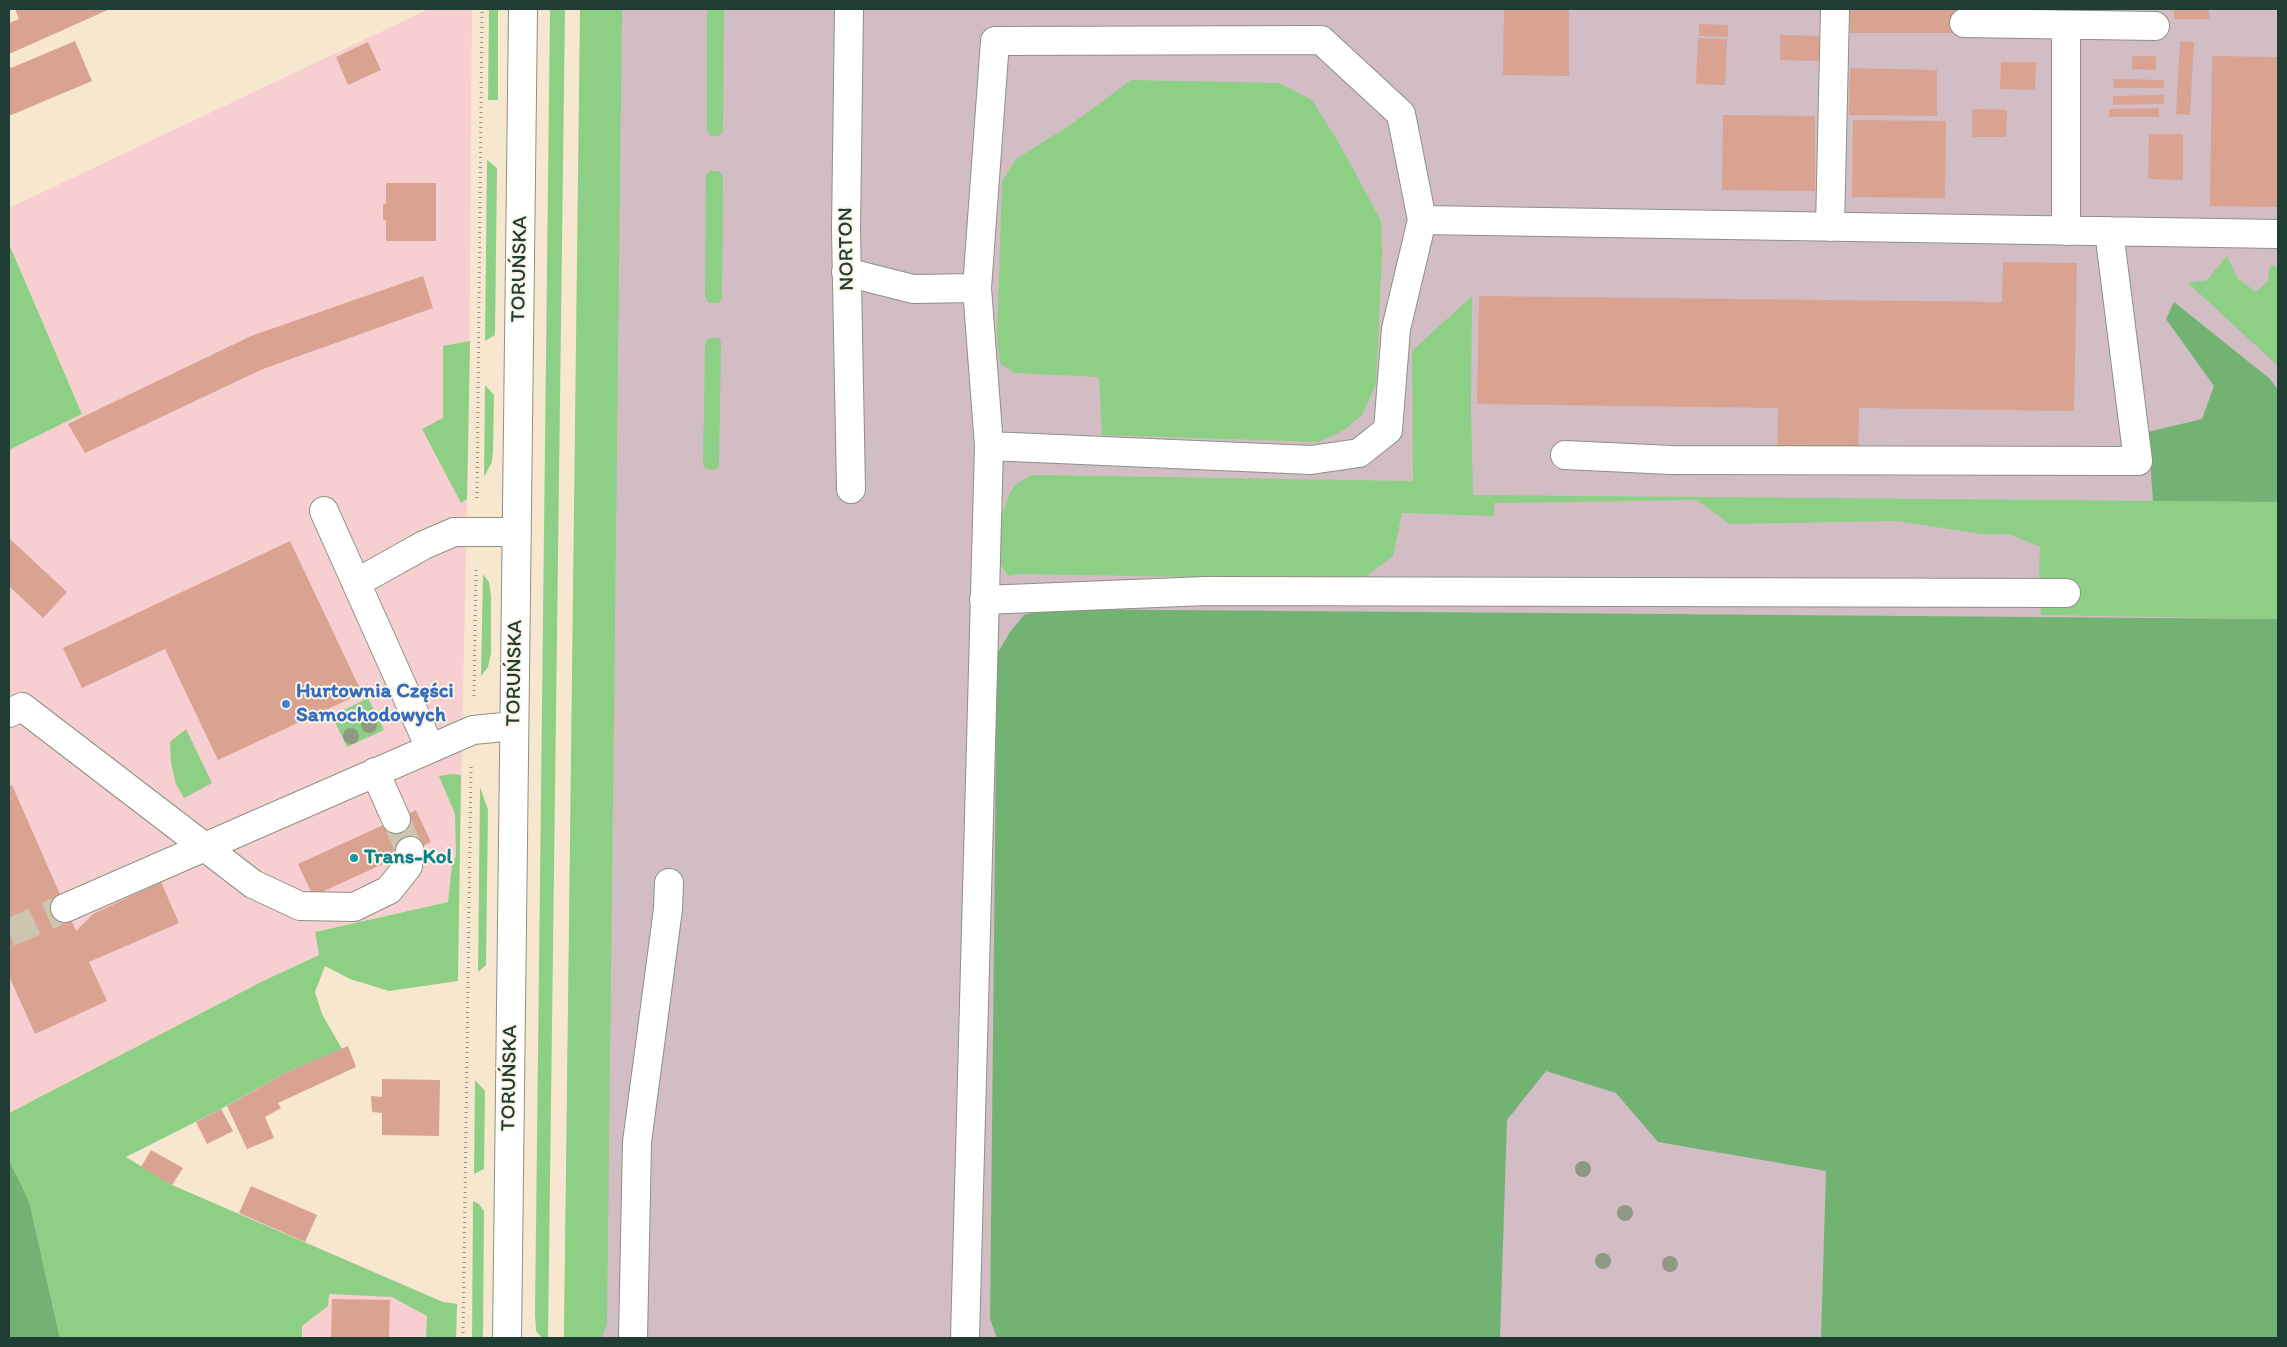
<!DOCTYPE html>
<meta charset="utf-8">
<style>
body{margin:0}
#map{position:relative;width:2287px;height:1347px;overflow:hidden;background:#f8e7cf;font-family:Itim,sans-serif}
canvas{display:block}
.frame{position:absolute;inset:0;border:10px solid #1f3d34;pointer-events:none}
</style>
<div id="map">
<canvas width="2287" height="1347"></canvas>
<div class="frame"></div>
</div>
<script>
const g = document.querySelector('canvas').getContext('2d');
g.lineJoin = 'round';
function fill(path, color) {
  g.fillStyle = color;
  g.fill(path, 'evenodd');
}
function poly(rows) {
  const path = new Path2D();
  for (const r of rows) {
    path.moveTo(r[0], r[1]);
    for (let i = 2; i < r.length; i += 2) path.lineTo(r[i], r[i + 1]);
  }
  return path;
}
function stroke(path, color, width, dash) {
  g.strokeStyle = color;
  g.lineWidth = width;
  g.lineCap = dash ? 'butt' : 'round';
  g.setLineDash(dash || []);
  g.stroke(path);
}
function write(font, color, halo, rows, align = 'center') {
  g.font = font + ' Itim,sans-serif';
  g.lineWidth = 4;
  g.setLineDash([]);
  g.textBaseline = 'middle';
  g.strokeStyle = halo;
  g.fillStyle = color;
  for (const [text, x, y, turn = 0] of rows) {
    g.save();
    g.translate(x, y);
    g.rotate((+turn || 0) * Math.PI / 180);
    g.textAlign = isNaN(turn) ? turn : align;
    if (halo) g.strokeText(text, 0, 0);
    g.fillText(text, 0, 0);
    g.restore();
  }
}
fill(poly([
 [429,9,472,9,469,405,459,899,315,932,319,955,263,981,9,1113,9,450,82,414,9,244,9,208],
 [305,1242,443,1302,457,1304,456,1338,302,1338]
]), '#f7cfd0');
fill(poly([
 [581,9,2278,9,2278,1338,564,1338]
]), '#d2bdc5');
fill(poly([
 [489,9,498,9,498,100,488,100],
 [550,9,565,9,548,1338,542,1338,536,1331,535,1314],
 [580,9,622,9,607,1324,602,1338,564,1338],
 [707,9,724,9,723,132,718,136,711,136,707,131],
 [1131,80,1279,83,1312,100,1339,143,1381,221,1382,254,1376,384,1362,415,1344,430,1319,442,1102,435,1099,377,1014,373,1000,363,997,336,1002,181,1016,159,1072,124],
 [487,160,497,168,495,335,485,341],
 [710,171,718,171,723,176,722,299,718,303,709,303,705,297,706,175],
 [9,244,82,414,9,450],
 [2227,256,2238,279,2256,292,2268,281,2270,265,2278,267,2278,366,2188,283,2207,280],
 [1472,296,1471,409,1473,495,2278,502,2278,619,2041,615,2039,578,2040,547,2009,534,1981,534,1897,521,1730,524,1696,500,1494,503,1494,516,1402,513,1393,556,1361,580,1020,574,1008,576,998,561,999,523,1010,492,1016,484,1032,475,1413,481,1412,351],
 [708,338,719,338,721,343,719,467,715,470,706,469,703,465,705,344],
 [470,341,467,499,461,503,422,429,443,418,443,346],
 [485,385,494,395,493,451,492,462,484,477],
 [483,574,489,582,491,596,491,653,488,667,481,676],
 [368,698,384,730,347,747,332,716],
 [186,729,212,783,184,798,176,784,171,763,170,742],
 [451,774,461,775,458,981,389,991,350,979,325,966,315,992,322,1014,342,1049,287,1072,221,1109,126,1157,172,1185,443,1302,457,1304,456,1338,426,1338,427,1316,392,1297,329,1294,328,1306,302,1326,302,1338,60,1338,29,1201,9,1160,9,1113,263,981,319,955,315,932,448,902,452,865,456,856,455,814,439,776],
 [480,787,488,810,486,965,478,972],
 [475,1080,485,1091,484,1169,474,1174],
 [473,1201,479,1204,484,1211,483,1338,472,1338]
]), '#8ecf86');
fill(poly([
 [2174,302,2270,379,2278,390,2278,502,2153,501,2148,432,2202,419,2214,386,2166,319],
 [1046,609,2278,619,2278,1338,1821,1338,1826,1171,1658,1142,1616,1093,1546,1071,1507,1120,1500,1338,997,1338,990,1319,997,654,1010,632,1024,615],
 [9,1160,29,1201,60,1338,9,1338]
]), '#72b273');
fill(poly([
 [15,9,110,9,9,54,9,23,19,19],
 [1504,9,1569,9,1569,76,1503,75],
 [1850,9,1956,9,1955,33,1850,33],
 [2174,9,2209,9,2209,19,2174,19],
 [1699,24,1728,25,1728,37,1699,36],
 [1780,35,1819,36,1819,61,1780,60],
 [1698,38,1727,39,1725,85,1696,84],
 [75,41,92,81,9,116,9,62,11,68],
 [2180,41,2194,42,2190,115,2176,114],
 [368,42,381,70,348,85,336,57],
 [2132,56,2156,56,2156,70,2132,69],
 [2212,56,2278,57,2278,207,2210,206],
 [2001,62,2036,62,2035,90,2000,89],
 [1850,68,1937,70,1937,116,1849,115],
 [2114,79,2164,80,2164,88,2113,88],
 [2164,95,2164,104,2113,105,2113,96],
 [2159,108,2159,117,2109,117,2109,109],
 [1972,109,2007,110,2006,137,1972,137],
 [1723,115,1815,116,1815,191,1722,190],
 [1853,120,1946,121,1945,198,1852,197],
 [2149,134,2183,134,2183,180,2148,179],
 [386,183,436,183,436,241,386,241,386,220,383,220,383,204,386,204],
 [2003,262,2077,263,2074,411,1859,408,1858,455,1777,454,1778,408,1477,404,1479,296,2002,302],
 [423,276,433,308,263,369,85,453,68,424,251,336],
 [9,538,67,592,43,618,9,586],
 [290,541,362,693,218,760,165,649,82,688,63,648],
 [12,785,76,931,93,914,161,882,179,923,89,962,107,1001,35,1034,9,976,9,786],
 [416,810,431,842,313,896,298,864],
 [348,1046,356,1067,278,1103,281,1108,265,1117,274,1138,247,1149,227,1106,287,1072],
 [382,1079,440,1080,439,1136,382,1135,382,1113,372,1112,371,1096,382,1097],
 [221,1109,233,1131,207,1144,196,1122],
 [151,1150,183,1168,172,1185,141,1167],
 [251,1186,317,1215,305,1242,239,1213],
 [332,1299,390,1300,389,1338,331,1338]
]), '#daa291');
stroke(poly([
 [396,819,410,851],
 [9,933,65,908]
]), '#cdc5b0', 28, [28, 14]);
const minor = poly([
 [849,9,846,230,851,489],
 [1964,23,2155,26],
 [2066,25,2066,231],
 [1422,220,2278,234],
 [1830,227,1835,10],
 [846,272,913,289,977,288],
 [1565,455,1671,460,2138,461,2109,231],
 [324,511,430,748],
 [356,583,424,545,454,532,517,532],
 [984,600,1206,591,2066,593],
 [9,713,22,707,253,884,300,906,354,907,389,890,408,866,410,851],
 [375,772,396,819],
 [65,908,473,730,514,726],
 [507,1338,523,9],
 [633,1338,637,1142,668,909,669,883],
 [965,1338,989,446,977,288,995,41,1321,40,1401,114,1422,220,1396,329,1388,430,1359,453,1311,460,989,446]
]);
stroke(minor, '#8c9282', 30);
stroke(poly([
 [477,498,482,9],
 [474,696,476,567],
 [463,1338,471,767]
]), '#8c9282', 3, [1, 4]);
stroke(minor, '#fff', 28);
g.fillStyle = '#8d9983';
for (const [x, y] of [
 [369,725],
 [351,736],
 [1583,1169],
 [1625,1213],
 [1603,1261],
 [1670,1264]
]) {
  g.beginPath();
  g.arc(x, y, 8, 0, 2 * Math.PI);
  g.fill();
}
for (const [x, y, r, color] of [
 [286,704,5,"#3f7fe0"],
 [354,858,5,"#0f9aa8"]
]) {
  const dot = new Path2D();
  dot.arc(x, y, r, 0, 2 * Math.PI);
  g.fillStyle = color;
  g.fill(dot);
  stroke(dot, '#fcf5e5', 2);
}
write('21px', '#1f3d34', '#fcf5e5', [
 ["NORTON",847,249,-91],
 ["TORUŃSKA",520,269,-89],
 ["TORUŃSKA",515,673,-89],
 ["TORUŃSKA",510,1078,-89]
]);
write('bold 21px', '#366cbe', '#fcf5e5', [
 ["Hurtownia Części",296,692],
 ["Samochodowych",296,716]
], 'left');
write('bold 21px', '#0d838f', '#fcf5e5', [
 ["Trans-Kol",364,858]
], 'left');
</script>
